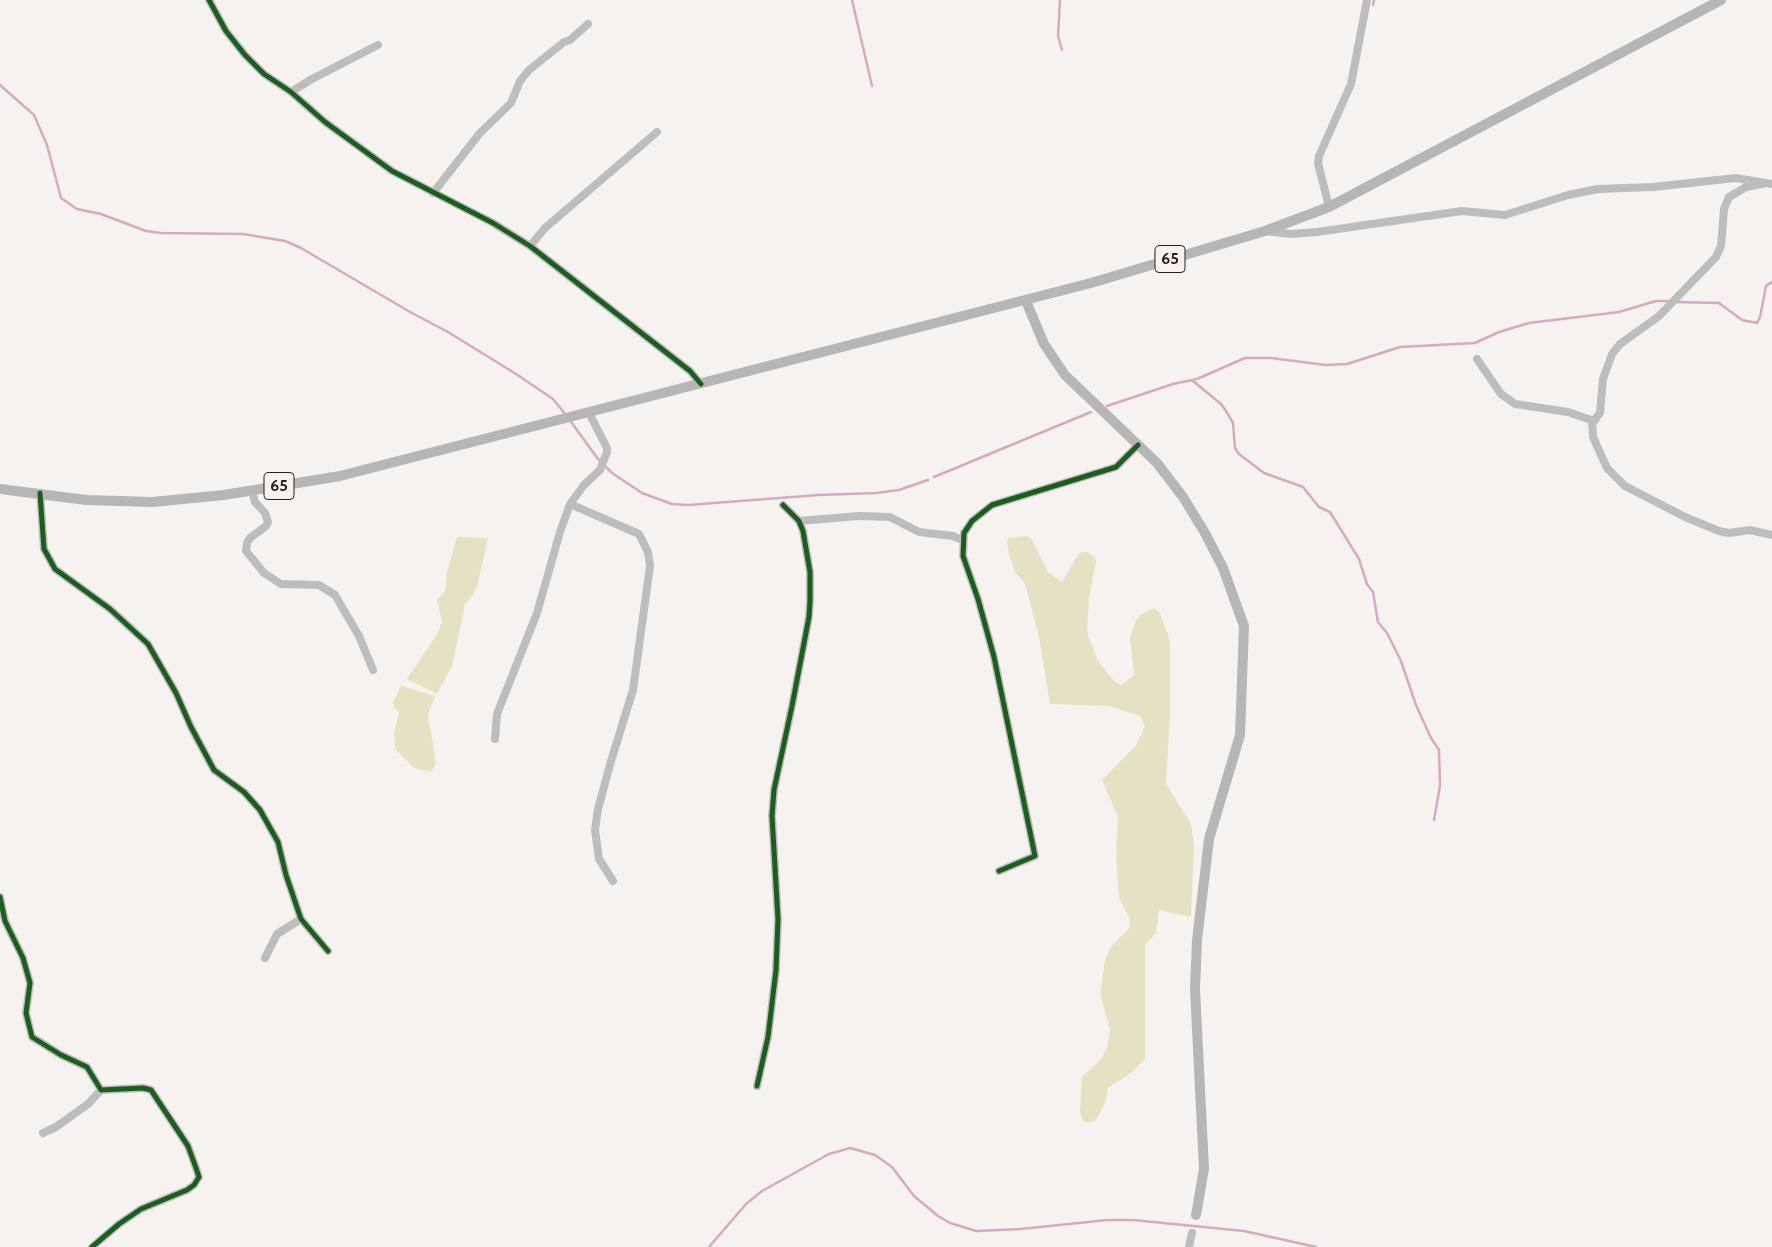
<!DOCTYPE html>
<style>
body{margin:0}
canvas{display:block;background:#f6f2f0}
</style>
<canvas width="1772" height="1247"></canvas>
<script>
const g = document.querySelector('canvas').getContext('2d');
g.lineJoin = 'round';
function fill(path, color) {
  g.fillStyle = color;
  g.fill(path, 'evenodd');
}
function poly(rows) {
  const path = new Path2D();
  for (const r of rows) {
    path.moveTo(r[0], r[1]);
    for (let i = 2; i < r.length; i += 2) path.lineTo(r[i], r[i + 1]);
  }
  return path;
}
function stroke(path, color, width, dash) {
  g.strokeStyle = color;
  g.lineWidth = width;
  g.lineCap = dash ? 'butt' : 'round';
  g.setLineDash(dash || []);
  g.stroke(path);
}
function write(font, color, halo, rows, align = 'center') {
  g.font = font + ' Cabin,sans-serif';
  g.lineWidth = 5;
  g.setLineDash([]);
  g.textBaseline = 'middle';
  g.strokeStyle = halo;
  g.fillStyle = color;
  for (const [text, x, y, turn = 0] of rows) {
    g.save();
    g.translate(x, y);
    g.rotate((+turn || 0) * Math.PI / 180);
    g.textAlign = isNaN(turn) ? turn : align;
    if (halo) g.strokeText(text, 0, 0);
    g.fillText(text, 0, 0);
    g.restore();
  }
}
fill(poly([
 [1027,536,1032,540,1048,572,1062,582,1079,553,1087,552,1095,557,1096,562,1089,597,1087,633,1098,661,1114,681,1121,685,1134,675,1130,637,1136,621,1142,614,1154,608,1160,613,1170,641,1170,713,1166,784,1191,824,1194,845,1191,917,1159,910,1156,933,1145,945,1145,1059,1131,1073,1108,1088,1106,1100,1098,1117,1091,1123,1083,1121,1080,1112,1082,1077,1102,1058,1107,1048,1110,1029,1100,994,1105,960,1111,947,1129,928,1130,919,1119,898,1116,851,1118,817,1102,780,1136,745,1145,726,1140,716,1109,706,1050,704,1039,637,1025,584,1015,572,1009,555,1007,541,1009,538],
 [457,537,488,538,478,583,474,593,465,605,452,666,437,694,407,679,438,633,442,622,437,600,445,591,447,572],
 [401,686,435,696,428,715,436,763,431,772,414,768,395,749,394,732,399,713,394,707,393,702]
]), '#e7e1c4');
stroke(poly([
 [852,0,872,86],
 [1060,0,1058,36,1062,50],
 [1373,5,1374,0],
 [0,85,34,115,47,145,61,198,77,209,101,214,146,231,161,233,243,234,285,241,301,248,410,312,448,332,516,374,553,399,566,415],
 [1676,302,1719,303,1742,320,1757,323,1760,317,1766,286,1772,282],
 [1193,381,1221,404,1226,411,1233,423,1235,448,1239,454,1264,473,1303,487,1319,507,1330,512,1359,559,1367,584,1373,592,1378,622,1387,633,1401,661,1416,705,1431,738,1439,750,1440,786,1434,820],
 [1107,406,1173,384,1197,379,1245,358,1271,358,1326,365,1347,364,1400,347,1475,343,1499,332,1529,323,1619,312,1656,301,1668,301],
 [569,419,598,459,612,473,642,493,672,504,688,505,818,495,876,493,899,490,928,480],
 [934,477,1091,412],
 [709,1247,746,1204,762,1191,829,1154,850,1148,875,1155,892,1167,914,1196,938,1216,950,1223,976,1231,1021,1229,1107,1220,1133,1220,1244,1231,1316,1247]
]), '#d5aabf', 2.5);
stroke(poly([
 [209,0,226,31,245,55,264,74,291,92,325,122,392,171,493,223,530,246,690,371,701,384],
 [291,92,312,79,378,45],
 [433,193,480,133,511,103,520,81,529,70,564,42,570,40,588,24],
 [1329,207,1318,163,1319,156,1351,84,1367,0],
 [1265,231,1291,234,1317,232,1462,211,1505,215,1568,195,1598,189,1653,187,1736,178,1772,184],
 [530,246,545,228,657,132],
 [1477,359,1501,394,1515,404,1568,412,1594,421,1600,413,1603,379,1612,354,1620,344,1659,316,1716,257,1721,246,1724,209,1729,197,1746,187,1762,184],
 [1592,420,1593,437,1602,457,1607,468,1625,486,1685,517,1719,531,1729,533,1750,530,1772,535],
 [252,491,255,502,265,513,268,522,266,526,250,538,247,543,246,551,264,573,281,584,319,585,335,595,359,636,373,670],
 [40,493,44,549,55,569,110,609,148,644,176,693,191,727,214,770,244,792,260,810,278,842,286,875,301,919,328,951],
 [570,504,639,534,648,552,650,566,633,690,611,761,598,809,595,830,599,859,613,881],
 [799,521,859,516,890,517,919,532,953,536,962,540],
 [495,739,497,714,537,613,560,532,570,504,584,485,600,470,607,452,607,448,589,413],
 [999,871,1035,856,994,657,978,599,963,556,964,533,972,521,992,505,1116,467,1138,445],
 [0,897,5,921,23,958,30,983,26,1013,32,1037,61,1055,87,1067,101,1090,143,1088,151,1090,188,1146,196,1168,199,1177,194,1185,187,1190,141,1209,119,1224,92,1247],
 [265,958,277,934,301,919],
 [757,1086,768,1037,776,970,778,919,772,816,774,790,792,706,809,617,810,601,810,572,803,531,799,521,783,505],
 [43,1133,56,1127,88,1104,101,1090],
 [1189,1247,1192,1233]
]), '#bfbdbc', 8);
stroke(poly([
 [1026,301,1044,344,1065,375,1157,463,1183,497,1205,533,1223,568,1244,626,1240,735,1209,839,1197,940,1195,989,1204,1169,1196,1215],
 [0,489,86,500,152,502,224,495,340,476,1091,283,1265,231,1329,207,1721,0]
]), '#b8b6b4', 10);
stroke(poly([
 [209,0,226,31,245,55,264,74,291,92,325,122,392,171,493,223,530,246,690,371,701,384],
 [40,493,44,549,55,569,110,609,148,644,176,693,191,727,214,770,244,792,260,810,278,842,286,875,301,919,328,951],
 [999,871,1035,856,994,657,978,599,963,556,964,533,972,521,992,505,1116,467,1138,445],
 [0,897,5,921,23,958,30,983,26,1013,32,1037,61,1055,87,1067,101,1090,143,1088,151,1090,188,1146,196,1168,199,1177,194,1185,187,1190,141,1209,119,1224,92,1247],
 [757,1086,768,1037,776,970,778,919,772,816,774,790,792,706,809,617,810,601,810,572,803,531,799,521,783,505]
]), '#1b5e20', 5);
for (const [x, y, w] of [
 [1170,259,30],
 [279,486,30]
]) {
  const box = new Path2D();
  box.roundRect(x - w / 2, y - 13.5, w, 27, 4);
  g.fillStyle = '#f8f1ee';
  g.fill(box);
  stroke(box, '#232120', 1);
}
write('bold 16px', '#232120', null, [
 ["65",1170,259],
 ["65",279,486]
]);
</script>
